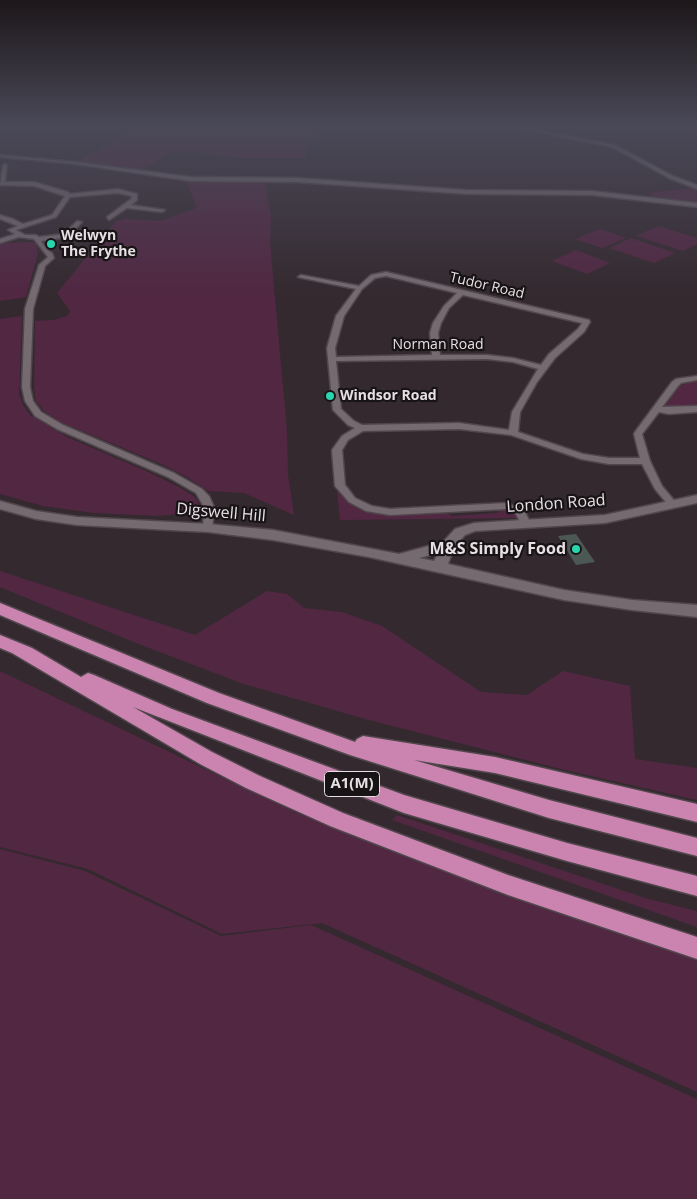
<!DOCTYPE html>
<style>
body{margin:0}
canvas{display:block;background:#34292f}
</style>
<canvas width="697" height="1199"></canvas>
<script>
const g = document.querySelector('canvas').getContext('2d');
g.lineJoin = 'round';
function fill(path, color) {
  g.fillStyle = color;
  g.fill(path, 'evenodd');
}
function poly(rows) {
  const path = new Path2D();
  for (const r of rows) {
    path.moveTo(r[0], r[1]);
    for (let i = 2; i < r.length; i += 2) path.lineTo(r[i], r[i + 1]);
  }
  return path;
}
function stroke(path, color, width, dash) {
  g.strokeStyle = color;
  g.lineWidth = width;
  g.lineCap = dash ? 'butt' : 'round';
  g.setLineDash(dash || []);
  g.stroke(path);
}
function write(font, color, halo, rows, align = 'center') {
  g.font = font + ' "Open Sans",sans-serif';
  g.lineWidth = 4.5;
  g.setLineDash([]);
  g.textBaseline = 'middle';
  g.strokeStyle = halo;
  g.fillStyle = color;
  for (const [text, x, y, turn = 0] of rows) {
    g.save();
    g.translate(x, y);
    g.rotate((+turn || 0) * Math.PI / 180);
    g.textAlign = isNaN(turn) ? turn : align;
    if (halo) g.strokeText(text, 0, 0);
    g.fillText(text, 0, 0);
    g.restore();
  }
}
fill(poly([
 [140,125,327,125,308,144,305,158,239,158,192,152,172,152,140,171,77,162],
 [186,181,265,183,271,216,270,243,287,431,288,475,294,515,244,493,208,491,185,476,159,463,58,421,44,411,36,401,34,389,35,321,54,320,67,316,70,311,57,293,116,221,126,219,160,221,197,208],
 [692,188,697,190,697,204,658,199,648,193],
 [658,226,697,238,697,244,683,251,636,236],
 [600,229,626,238,602,248,575,239],
 [631,238,675,253,654,263,609,248],
 [30,242,36,243,38,253,26,297,0,301,0,243],
 [576,250,610,263,587,274,552,261],
 [22,316,19,394,23,405,30,415,67,437,146,471,179,487,195,497,199,504,200,510,198,512,158,516,94,513,43,506,0,494,0,319],
 [697,380,697,407,667,408,665,406,679,386],
 [337,491,347,501,358,508,384,515,446,512,452,516,497,513,499,509,512,511,518,518,340,520],
 [0,571,195,635,267,591,287,594,304,608,342,612,382,626,481,692,527,695,563,671,630,686,635,759,697,768,697,800,569,771,365,719,244,684,136,643,0,587],
 [0,671,299,814,697,959,697,1092,322,923,222,934,88,869,0,847],
 [397,815,645,898,697,911,697,927,392,820],
 [0,849,85,871,221,936,311,925,697,1099,697,1199,0,1199]
]), '#512742');
fill(poly([
 [576,534,595,562,576,565,558,536]
]), '#4b5854');
const street = poly([
 [503,125,510,125,615,145,673,176,697,185,697,189,669,178,612,147,503,125],
 [0,155,75,162,191,177,297,178,467,190,592,191,697,203,697,207,592,195,467,194,297,182,191,181,75,164,0,157,0,155],
 [5,164,7,165,5,182,34,182,68,192,70,194,118,189,137,194,137,200,131,205,165,210,162,212,127,208,109,220,107,217,131,199,132,196,118,193,70,197,56,217,16,230,25,235,36,235,39,237,64,234,77,221,82,222,68,237,41,241,47,250,52,253,54,258,45,266,33,309,30,387,33,401,41,412,63,425,174,473,202,489,209,496,214,507,212,530,204,530,203,528,204,507,196,493,168,477,57,429,35,416,25,401,22,387,25,309,39,265,48,257,34,239,19,237,0,243,0,239,15,234,8,230,18,226,0,219,0,215,13,219,23,224,52,215,65,196,34,186,0,185,3,165,5,164],
 [386,272,589,320,590,322,584,332,555,358,537,382,520,412,518,432,583,454,609,458,640,458,634,434,635,432,672,382,676,379,697,376,697,380,681,383,678,386,662,407,697,406,697,412,669,414,659,412,642,434,650,461,662,486,677,504,675,506,669,506,655,489,642,464,609,464,581,459,511,435,459,429,363,431,348,440,342,450,345,485,355,498,372,506,390,509,507,503,524,510,531,524,530,526,522,526,516,514,506,509,390,515,366,511,349,502,335,486,332,450,342,436,355,428,348,425,333,410,327,348,336,316,356,289,298,277,301,275,359,286,371,275,386,272],
 [386,276,457,293,444,306,433,323,430,333,432,355,336,357,335,348,344,316,362,289,375,278,386,276],
 [463,295,582,323,578,329,549,354,541,365,513,358,487,355,440,355,438,333,441,323,449,308,463,295],
 [487,359,513,362,538,369,512,412,509,430,459,423,362,425,354,421,341,409,336,361,487,359]
]);
const secondary = poly([
 [697,495,697,503,605,523,475,531,465,535,454,547,448,564,564,590,632,600,697,605,697,617,632,610,564,600,369,557,273,540,208,532,77,525,36,519,0,509,0,501,36,511,77,517,208,524,273,530,399,554,443,542,455,529,474,523,605,515,697,495],
 [438,553,434,561,419,558,438,553]
]);
const highway = poly([
 [0,603,219,693,355,742,357,739,363,736,495,757,697,804,697,822,495,773,414,760,549,800,697,838,697,856,549,818,350,755,207,703,0,615,0,603],
 [0,635,32,648,81,677,88,673,94,675,172,709,404,795,567,843,697,876,697,896,567,861,404,813,133,707,212,752,260,776,343,813,508,875,697,937,697,959,508,895,330,826,246,788,200,764,12,653,0,648,0,635]
]);
stroke(street, '#50474c', 3);
stroke(secondary, '#50474c', 3);
stroke(highway, '#50474c', 3);
fill(street, '#766a71');
fill(secondary, '#766a71');
fill(highway, '#cb84b0');
const sky = g.createLinearGradient(0, 0, 0, 293);
sky.addColorStop(0, '#1d171a');
sky.addColorStop(0.43, '#4a4958');
sky.addColorStop(1, '#4a495800');
g.fillStyle = sky;
g.fillRect(0, 0, 697, 293);
for (const [x, y, r, color] of [
 [51,244,5,"#29d5ad"],
 [330,396,5,"#29d5ad"],
 [576,549,5,"#29d5ad"]
]) {
  const dot = new Path2D();
  dot.arc(x, y, r, 0, 2 * Math.PI);
  g.fillStyle = color;
  g.fill(dot);
  stroke(dot, '#181416', 2);
}
write('bold 14px', '#e6dfe3', '#181416', [
 ["Welwyn",61,236],
 ["The Frythe",61,252],
 ["Windsor Road",340,396]
], 'left');
write('14px', '#e6dfe3', '#181416', [
 ["Tudor Road",487,286,13],
 ["Norman Road",438,345]
]);
for (const [x, y, w] of [
 [352,784,55]
]) {
  const box = new Path2D();
  box.roundRect(x - w / 2, y - 12.5, w, 25, 4);
  g.fillStyle = '#181416';
  g.fill(box);
  stroke(box, '#e6dfe3', 1);
}
write('bold 15px', '#e6dfe3', null, [
 ["A1(M)",352,784]
]);
write('16px', '#e6dfe3', '#181416', [
 ["London Road",556,504,-4],
 ["Digswell Hill",221,513,5]
]);
write('bold 16px', '#e6dfe3', '#181416', [
 ["M&S Simply Food",566,549]
], 'right');
</script>
